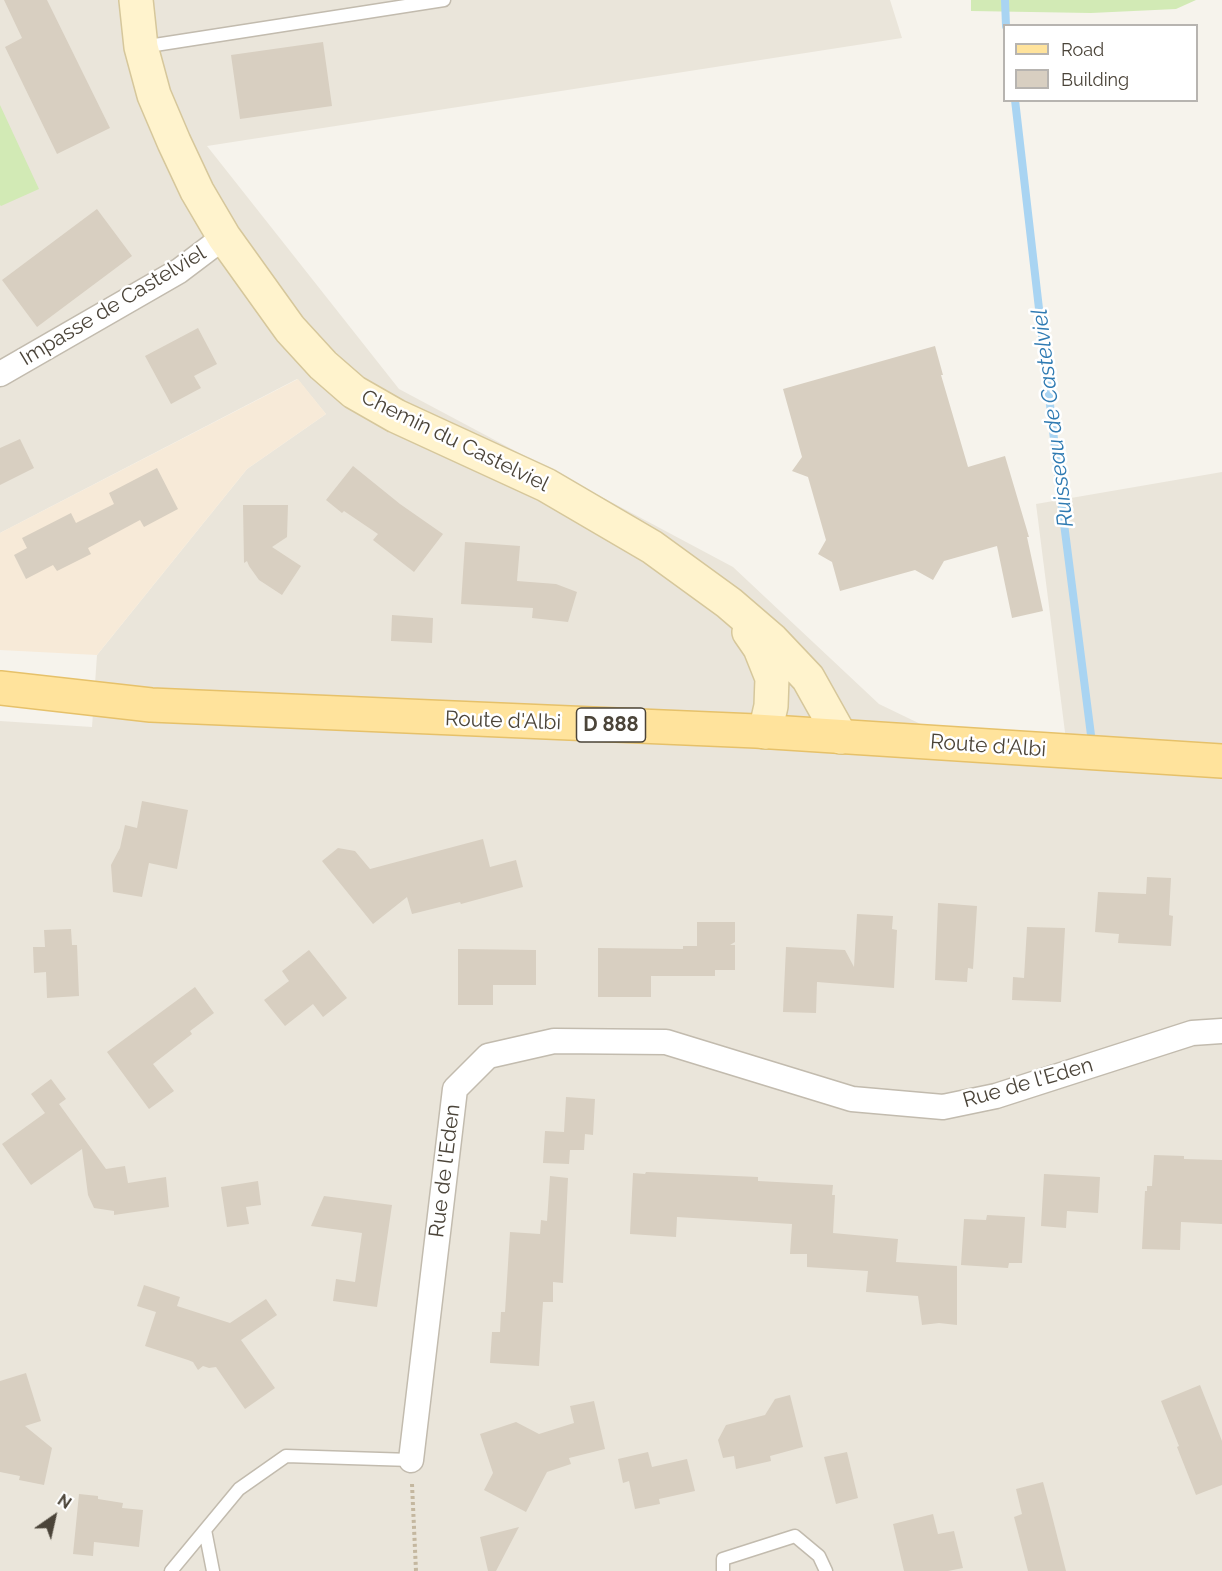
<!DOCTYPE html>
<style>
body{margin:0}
#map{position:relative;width:1222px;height:1571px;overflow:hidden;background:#f6f3ec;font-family:Raleway,sans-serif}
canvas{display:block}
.legend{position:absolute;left:1003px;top:24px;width:195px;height:78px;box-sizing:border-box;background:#fff;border:2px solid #b7b4b0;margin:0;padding:8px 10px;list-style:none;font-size:18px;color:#4b4439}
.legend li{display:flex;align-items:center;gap:12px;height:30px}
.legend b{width:30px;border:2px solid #b7b4b0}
.north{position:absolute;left:24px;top:1487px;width:60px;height:60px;-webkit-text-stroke:4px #fff;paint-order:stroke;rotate:34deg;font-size:16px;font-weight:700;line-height:24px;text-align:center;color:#4b4439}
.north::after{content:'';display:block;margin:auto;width:21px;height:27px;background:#4b4439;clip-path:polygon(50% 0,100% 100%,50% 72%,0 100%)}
</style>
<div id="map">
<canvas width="1222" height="1571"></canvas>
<ul class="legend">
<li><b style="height:8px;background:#ffe39c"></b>Road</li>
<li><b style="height:16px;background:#d8cfc1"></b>Building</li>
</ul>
<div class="north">N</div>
</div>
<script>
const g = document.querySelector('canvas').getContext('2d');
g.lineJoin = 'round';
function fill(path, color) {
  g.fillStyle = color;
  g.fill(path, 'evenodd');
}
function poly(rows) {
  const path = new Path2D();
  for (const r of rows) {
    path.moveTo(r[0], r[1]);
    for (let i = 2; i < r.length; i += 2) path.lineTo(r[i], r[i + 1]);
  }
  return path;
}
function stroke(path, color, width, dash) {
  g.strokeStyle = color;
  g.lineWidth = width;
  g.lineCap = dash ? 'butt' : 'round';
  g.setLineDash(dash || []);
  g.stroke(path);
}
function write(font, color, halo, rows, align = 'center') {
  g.font = font + ' Raleway,sans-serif';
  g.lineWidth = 5;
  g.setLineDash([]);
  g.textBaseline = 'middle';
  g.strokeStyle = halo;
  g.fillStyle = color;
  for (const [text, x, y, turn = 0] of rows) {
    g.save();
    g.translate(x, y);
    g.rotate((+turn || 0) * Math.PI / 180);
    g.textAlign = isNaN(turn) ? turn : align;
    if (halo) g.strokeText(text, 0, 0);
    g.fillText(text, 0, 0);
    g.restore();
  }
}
fill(poly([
 [0,0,890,0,902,38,207,146,399,389,733,567,879,704,937,732,1066,740,1036,504,1222,472,1222,1571,0,1571,0,721,92,727,97,655,247,469,326,414,297,379,0,533]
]), '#eae5da');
fill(poly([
 [298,379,326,414,247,469,97,655,0,650,0,533]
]), '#f7ead8');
fill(poly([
 [971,0,1196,0,1176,9,1091,13,971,11],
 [0,105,39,189,1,206,0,205]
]), '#d2eab5');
stroke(poly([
 [1005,0,1006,26],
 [1015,100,1061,500,1091,735]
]), '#a9d4f2', 8);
fill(poly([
 [4,0,47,0,110,128,57,154,5,47,22,38],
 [323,42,332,106,240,119,231,55],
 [97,209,132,256,37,327,2,280],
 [198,328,217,364,194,376,201,388,171,404,145,356],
 [935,346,943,375,941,375,968,467,1005,456,1029,537,1027,537,1043,611,1012,618,997,546,944,561,933,580,915,570,840,591,832,562,818,554,826,540,808,477,792,471,802,457,783,389],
 [20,439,34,468,0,485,0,448],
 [353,466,400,504,443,534,414,572,373,540,378,534,344,511,342,513,326,500],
 [157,468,178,509,144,527,140,520,88,548,91,554,57,571,53,565,26,579,14,555,27,548,22,538,71,513,76,523,114,504,109,493],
 [243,505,288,505,287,537,272,547,301,566,282,595,259,580,249,566,247,561,244,563],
 [465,542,520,546,517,581,556,584,577,592,568,622,532,618,533,608,461,604],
 [392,615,433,618,432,643,391,641],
 [142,801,188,810,177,869,149,863,142,897,113,892,111,865,120,848,125,825,137,828],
 [483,839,490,867,516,860,523,887,461,904,460,902,412,914,407,897,373,924,322,861,338,848,355,851,370,869],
 [1147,877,1171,878,1169,915,1173,916,1171,946,1118,943,1119,934,1095,932,1098,892,1146,894],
 [938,903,977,906,973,969,968,968,967,982,935,980],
 [857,914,893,916,892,929,897,930,894,988,817,982,816,1013,783,1012,786,947,845,950,854,967],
 [697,922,735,922,735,942,730,945,735,945,735,970,715,970,715,976,651,976,651,997,598,997,598,948,683,949,683,946,697,946],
 [1027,927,1065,928,1061,1002,1012,1000,1013,977,1024,978],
 [71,929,72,945,77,945,79,996,47,998,46,972,34,973,33,947,45,947,44,930],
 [458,949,536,950,536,985,493,985,493,1005,458,1005],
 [309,950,347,998,323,1017,313,1004,285,1026,264,1000,289,981,282,971],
 [195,987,214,1013,190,1031,192,1034,153,1064,174,1091,149,1109,107,1052],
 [51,1079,66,1099,59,1104,106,1169,125,1166,128,1183,166,1177,169,1207,114,1215,114,1211,94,1208,88,1195,82,1149,31,1185,2,1144,45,1113,31,1094],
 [566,1097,595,1099,593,1135,585,1134,584,1150,570,1150,569,1164,543,1163,545,1131,564,1132],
 [1154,1155,1184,1156,1184,1159,1222,1160,1222,1224,1181,1222,1180,1250,1142,1249,1145,1191,1147,1191,1147,1186,1152,1186],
 [646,1172,758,1177,758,1181,833,1185,832,1195,835,1195,833,1233,898,1239,896,1262,957,1266,957,1325,939,1323,922,1325,918,1296,866,1292,868,1271,807,1267,807,1254,790,1254,792,1224,677,1217,676,1237,630,1234,633,1173,645,1174],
 [1044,1174,1100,1177,1098,1213,1067,1211,1066,1228,1041,1226],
 [550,1176,568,1178,563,1283,553,1282,553,1302,543,1302,539,1366,490,1363,492,1332,500,1332,501,1312,505,1312,510,1232,540,1234,541,1220,547,1221],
 [258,1181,261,1205,246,1207,249,1224,227,1227,221,1187],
 [324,1196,392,1205,377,1307,333,1301,336,1279,355,1282,362,1233,311,1226],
 [987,1215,1025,1217,1022,1263,1009,1263,1008,1268,961,1265,964,1219,986,1220],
 [144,1285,180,1297,177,1306,230,1323,266,1299,277,1315,241,1340,275,1388,245,1409,216,1367,209,1368,203,1366,198,1370,193,1362,188,1360,145,1346,156,1312,137,1306],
 [26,1373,41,1421,25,1426,52,1448,44,1485,19,1480,20,1476,0,1472,0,1381],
 [1200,1385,1222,1441,1222,1485,1196,1495,1177,1447,1179,1446,1161,1401],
 [790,1395,803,1447,770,1456,771,1461,736,1469,734,1456,723,1458,718,1440,726,1425,765,1415,775,1399],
 [594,1401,605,1449,569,1458,571,1464,547,1472,526,1512,484,1490,493,1473,480,1434,516,1422,539,1434,574,1423,570,1406],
 [648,1452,652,1467,687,1459,695,1491,659,1499,660,1504,635,1509,629,1481,623,1483,618,1459],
 [847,1452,858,1498,836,1504,824,1457],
 [1043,1482,1050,1508,1066,1571,1028,1571,1014,1517,1022,1514,1016,1489],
 [79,1494,98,1496,98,1499,123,1503,122,1508,143,1510,139,1547,94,1542,93,1556,73,1554],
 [933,1514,938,1534,954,1531,963,1568,948,1571,904,1571,893,1524],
 [519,1527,496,1571,488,1571,480,1537]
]), '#d8cfc1');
const lane = poly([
 [142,47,444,0],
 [205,1530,213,1571],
 [171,1571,239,1489,286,1456,411,1460],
 [723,1571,723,1559,795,1536,819,1556,826,1571]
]);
const street = poly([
 [0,374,179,271,224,237],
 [411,1460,455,1089,488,1056,554,1041,666,1042,852,1099,943,1107,996,1096,1192,1033,1222,1031]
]);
const secondary = poly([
 [136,0,141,47,154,95,174,142,197,191,224,237,290,329,323,365,354,392,396,416,546,485,652,547,729,603,772,640,808,678,841,737],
 [749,632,760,648,772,678,771,706,765,732]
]);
const primary = poly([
 [0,688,151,705,756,731,1222,761]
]);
stroke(lane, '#c2bbae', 15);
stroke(street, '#c2bbae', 27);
stroke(secondary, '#d6c79b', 36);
stroke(primary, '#e6c16a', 36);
stroke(poly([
 [412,1484,416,1571]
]), '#c4b79f', 4, [3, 3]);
stroke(lane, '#fff', 12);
stroke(street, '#fff', 24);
stroke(secondary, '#fff3cd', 33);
stroke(primary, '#ffe39c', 33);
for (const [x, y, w] of [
 [611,725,69]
]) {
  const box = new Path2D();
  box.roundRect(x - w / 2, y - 17, w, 34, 4.5);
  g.fillStyle = '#fff';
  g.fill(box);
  stroke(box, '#4b4439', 1.5);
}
write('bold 20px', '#4b4439', null, [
 ["D 888",611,725]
]);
write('21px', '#4b4439', '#fff', [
 ["Impasse de Castelviel",113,306,-31],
 ["Chemin du Castelviel",455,441,26],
 ["Route d'Albi",503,721,2],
 ["Route d'Albi",988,746,4],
 ["Rue de l'Eden",1028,1083,-16],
 ["Rue de l'Eden",445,1171,-83]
]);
write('italic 22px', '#2e7ab2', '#fff', [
 ["Ruisseau de Castelviel",1053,418,-97]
]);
</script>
